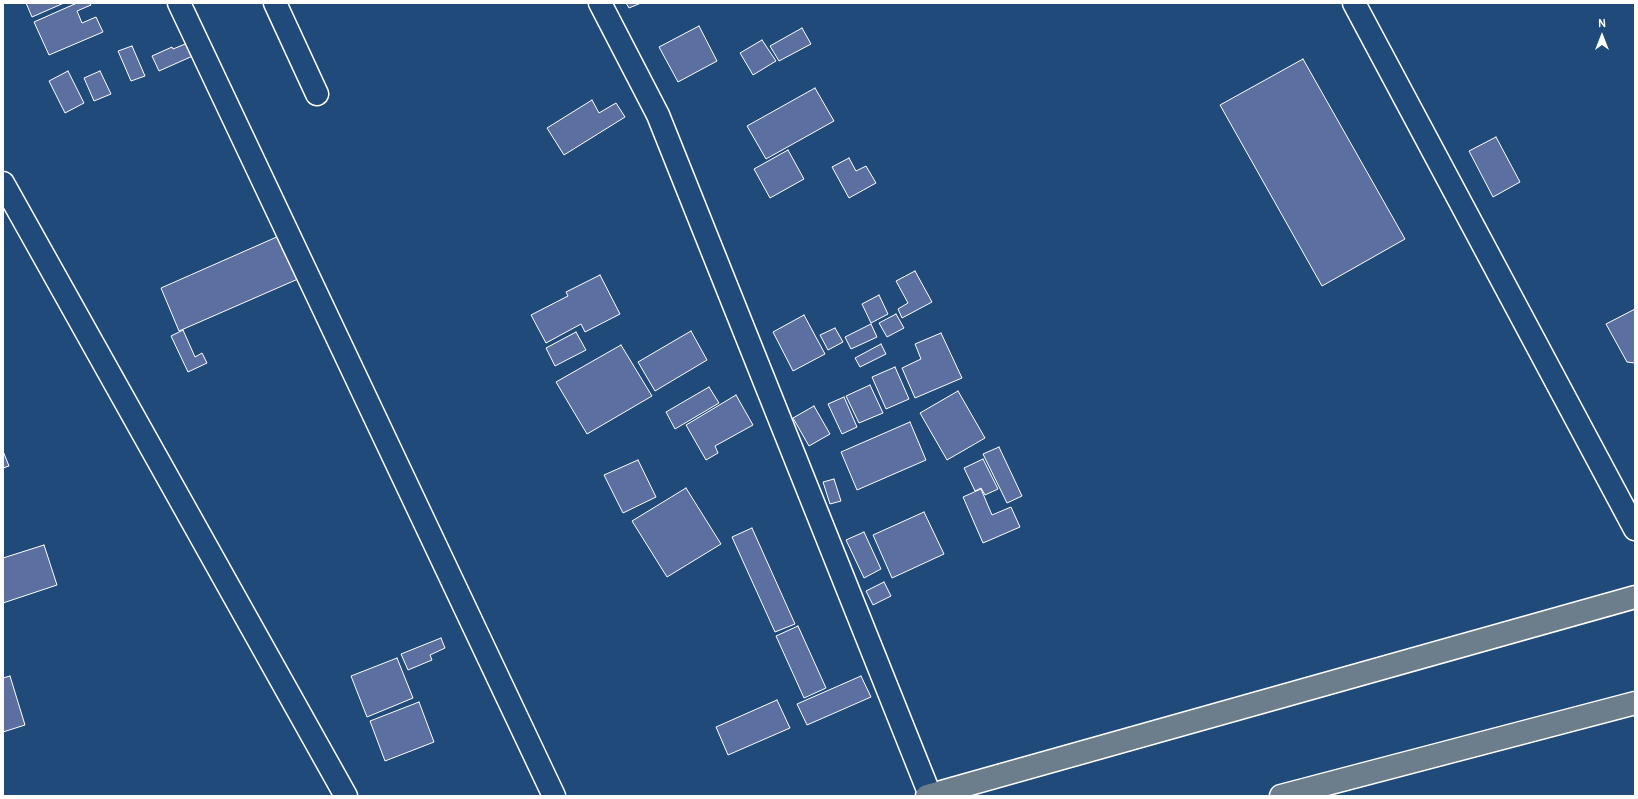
<!DOCTYPE html>
<style>
body{margin:0}
#map{position:relative;width:1638px;height:799px;overflow:hidden;background:#1f4a7a;font-family:Pangolin,sans-serif}
canvas{display:block}
.frame{position:absolute;inset:0;border:4px solid #fff;pointer-events:none}
.north{position:absolute;left:1582px;top:16px;width:40px;height:40px;-webkit-text-stroke:3px #1f4a7a;paint-order:stroke;rotate:0deg;font-size:11px;font-weight:700;line-height:16px;text-align:center;color:#fff}
.north::after{content:'';display:block;margin:auto;width:14px;height:18px;background:#fff;clip-path:polygon(50% 0,100% 100%,50% 72%,0 100%)}
</style>
<div id="map">
<canvas width="1638" height="799"></canvas>
<div class="frame"></div>
<div class="north">N</div>
</div>
<script>
const g = document.querySelector('canvas').getContext('2d');
g.lineJoin = 'round';
function fill(path, color) {
  g.fillStyle = color;
  g.fill(path, 'evenodd');
}
function poly(rows) {
  const path = new Path2D();
  for (const r of rows) {
    path.moveTo(r[0], r[1]);
    for (let i = 2; i < r.length; i += 2) path.lineTo(r[i], r[i + 1]);
  }
  return path;
}
function stroke(path, color, width, dash) {
  g.strokeStyle = color;
  g.lineWidth = width;
  g.lineCap = dash ? 'butt' : 'round';
  g.setLineDash(dash || []);
  g.stroke(path);
}
const building = poly([
 [26,3,64,3,32,17,26,3],
 [77,3,90,3,91,5,77,11,82,23,96,17,103,32,49,55,34,22,77,3],
 [626,3,641,3,629,8,626,3],
 [699,26,717,61,678,82,659,47,699,26],
 [802,28,811,44,779,61,770,46,802,28],
 [762,40,776,61,753,75,740,53,762,40],
 [190,42,195,55,159,71,152,56,172,47,173,49,190,42],
 [132,46,145,76,131,81,118,51,132,46],
 [1303,59,1405,239,1322,286,1220,105,1303,59],
 [68,71,84,103,65,113,49,81,68,71],
 [100,71,111,94,94,101,84,78,100,71],
 [815,88,834,121,766,159,747,126,815,88],
 [592,100,599,113,616,103,625,117,564,155,547,128,592,100],
 [1496,137,1520,182,1493,197,1469,151,1496,137],
 [788,150,804,179,770,198,754,169,788,150],
 [849,158,856,171,866,166,876,183,849,198,832,167,849,158],
 [279,236,298,279,179,331,161,288,279,236],
 [915,271,932,302,902,318,898,309,908,303,896,281,915,271],
 [600,275,620,314,585,332,581,324,546,343,531,315,568,296,566,292,600,275],
 [879,295,888,314,871,323,862,304,879,295],
 [1635,309,1635,363,1627,362,1606,324,1635,309],
 [896,314,904,328,887,337,879,323,896,314],
 [804,315,825,354,793,371,773,332,804,315],
 [871,324,877,337,851,349,845,337,871,324],
 [835,328,843,342,828,350,820,335,835,328],
 [183,330,195,357,202,353,207,363,188,372,171,336,183,330],
 [691,331,707,360,655,391,638,362,691,331],
 [576,332,586,350,555,366,546,348,576,332],
 [941,333,962,378,915,398,902,368,921,359,915,344,941,333],
 [881,344,886,354,860,367,855,358,881,344],
 [621,345,652,396,587,434,556,382,621,345],
 [895,367,909,399,886,409,872,377,895,367],
 [870,385,883,413,859,423,846,396,870,385],
 [709,387,719,403,675,429,666,412,709,387],
 [958,391,985,438,947,460,920,413,958,391],
 [736,395,753,425,715,446,718,453,706,460,686,425,736,395],
 [844,397,857,427,842,434,828,404,844,397],
 [814,406,830,434,809,446,793,418,814,406],
 [910,422,926,460,857,490,841,452,910,422],
 [999,447,1022,496,1007,503,983,454,999,447],
 [3,451,9,466,3,468,3,451],
 [983,459,998,489,985,495,981,488,975,491,964,468,983,459],
 [638,460,656,497,623,513,604,475,638,460],
 [834,479,841,501,830,504,823,482,834,479],
 [686,488,721,544,667,577,632,521,686,488],
 [981,489,992,515,1011,507,1020,527,983,543,963,497,981,489],
 [924,512,944,554,892,578,873,535,924,512],
 [752,528,795,624,775,632,732,537,752,528],
 [864,532,881,569,864,578,846,540,864,532],
 [44,545,57,585,3,603,3,558,44,545],
 [884,582,891,596,873,605,866,591,884,582],
 [798,626,826,688,804,698,776,636,798,626],
 [441,638,445,648,430,655,432,660,408,670,401,654,441,638],
 [397,658,413,698,367,717,351,676,397,658],
 [10,676,25,725,3,732,3,678,10,676],
 [861,676,871,697,807,725,797,704,861,676],
 [777,700,790,728,728,755,716,727,777,700],
 [419,702,434,742,385,761,370,721,419,702]
]);
fill(building, '#5b70a0');
stroke(building, '#fff', 1);
const minor = poly([
 [179,3,554,796],
 [275,3,317,94],
 [600,3,658,115,930,795],
 [1354,3,1635,529],
 [3,183,346,796]
]);
const major = poly([
 [927,796,1635,597],
 [1281,796,1635,703]
]);
stroke(minor, '#fff', 25);
stroke(major, '#fff', 25);
stroke(minor, '#1f4a7a', 22);
stroke(major, '#6c7d8c', 22);
</script>
